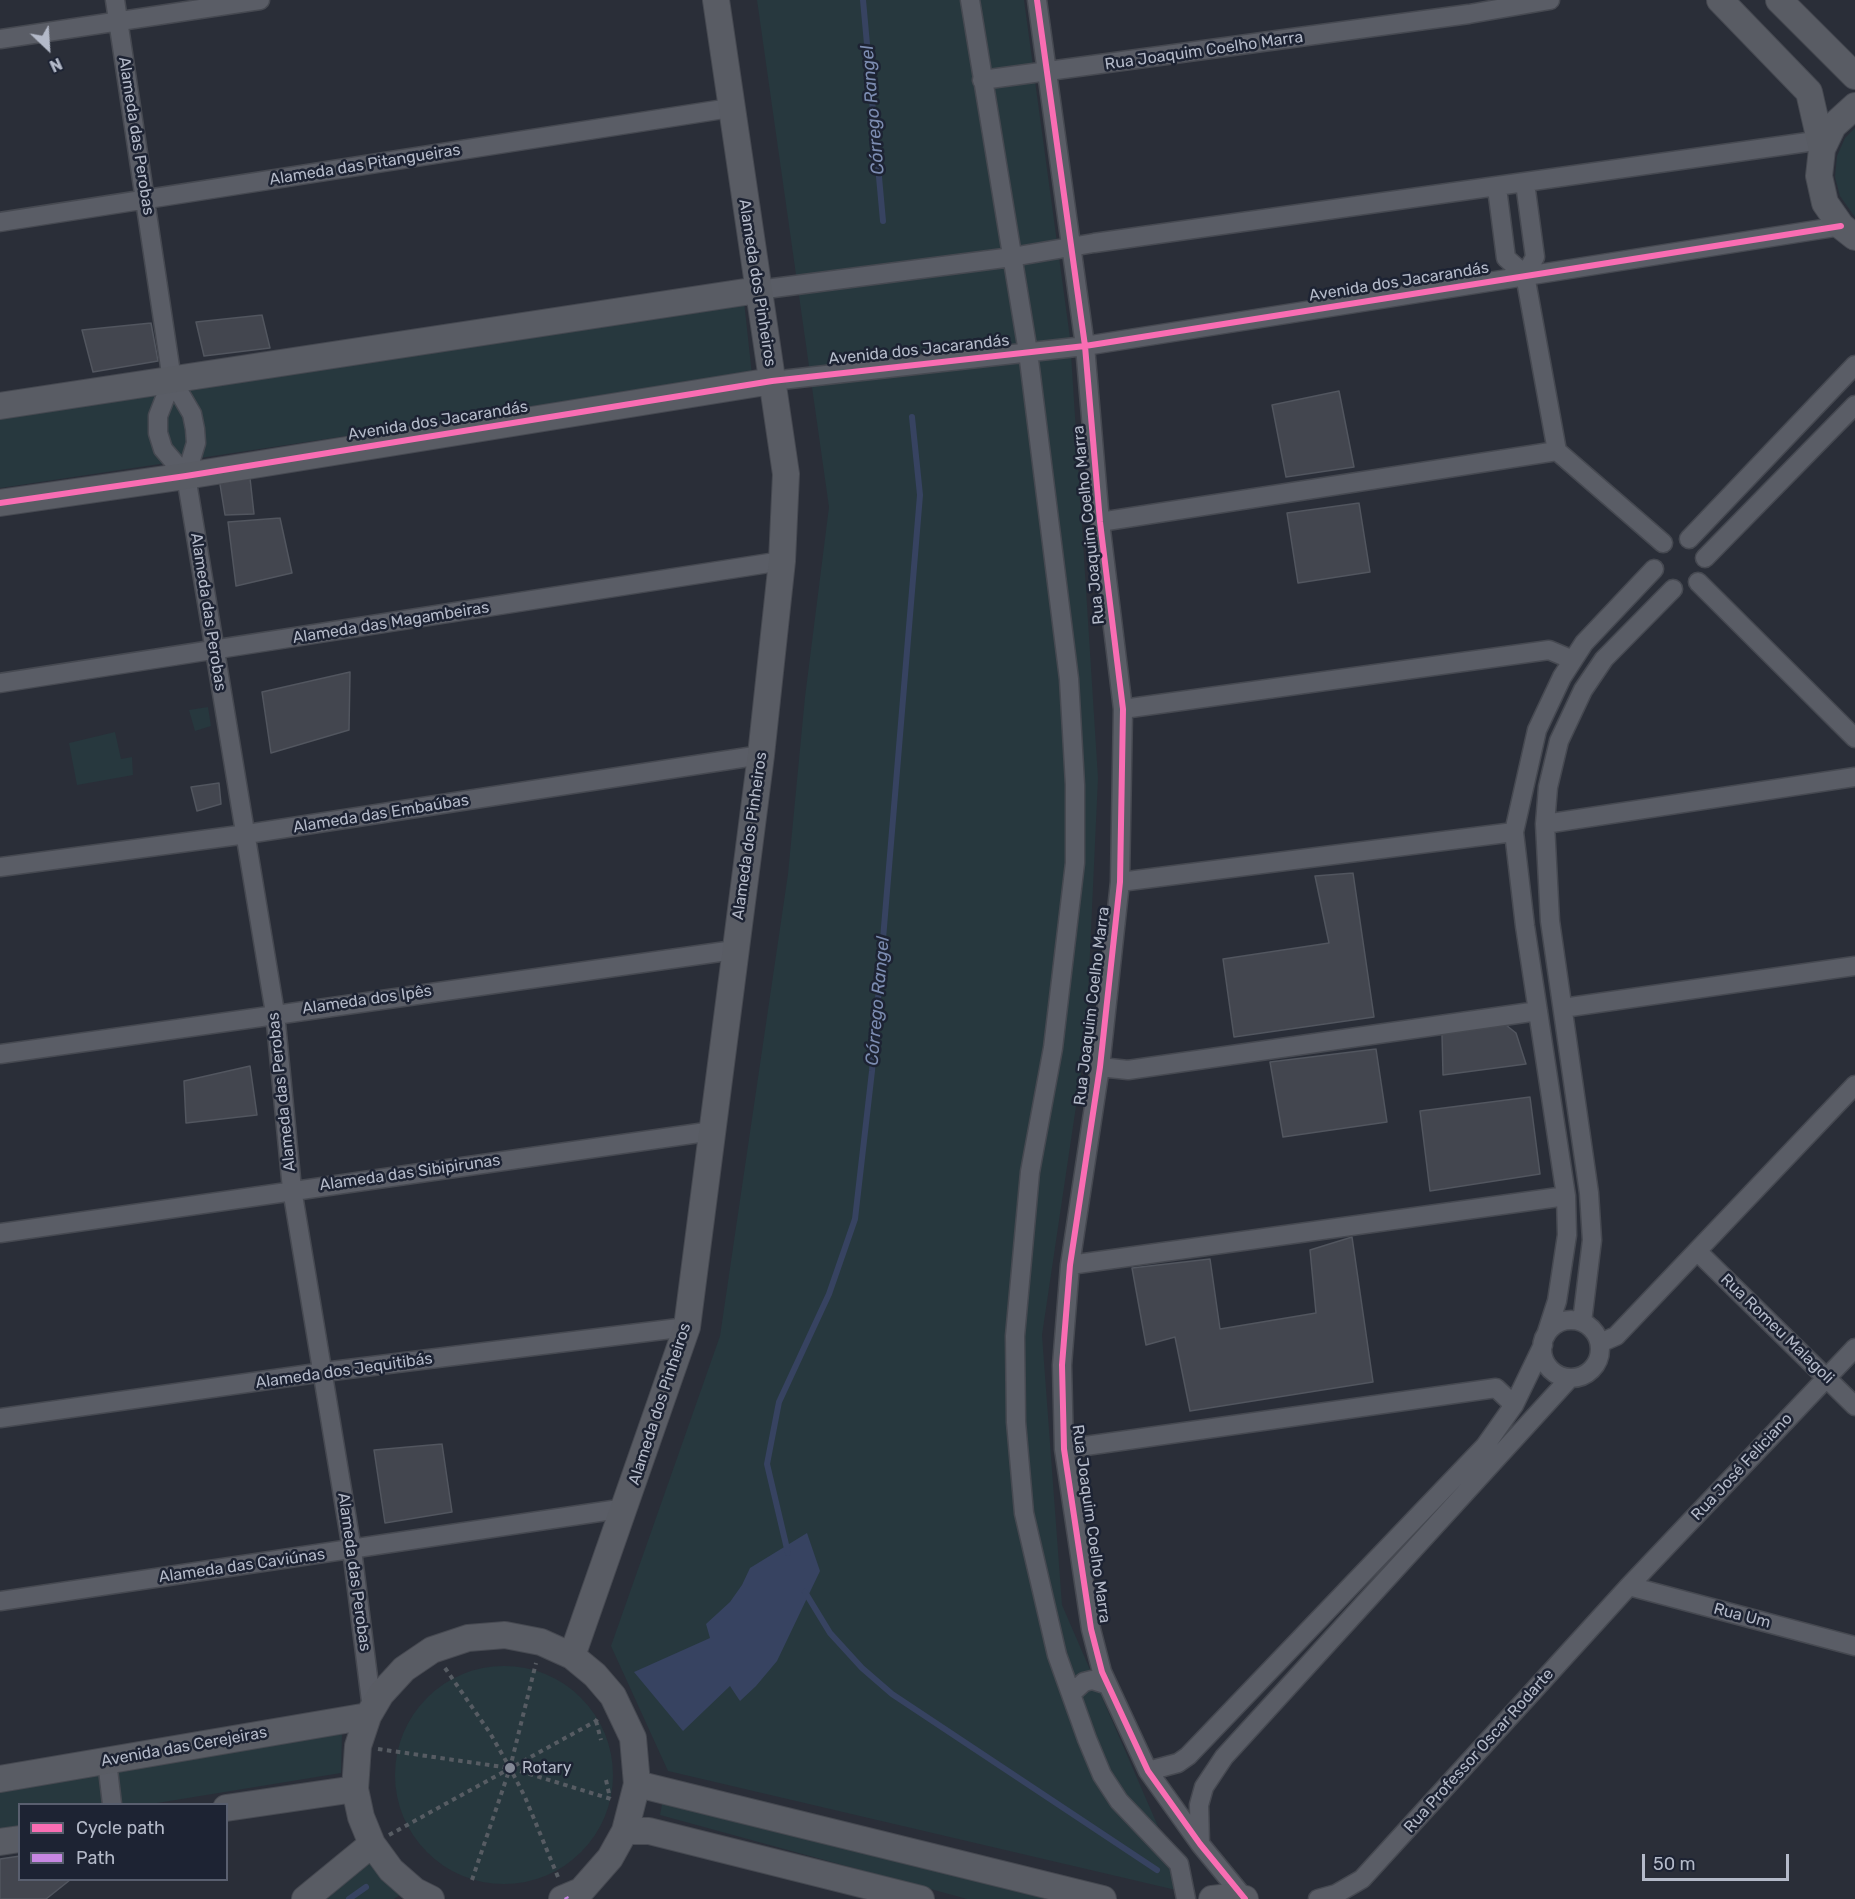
<!DOCTYPE html>
<meta charset="utf-8">
<style>
body{margin:0}
#map{position:relative;width:1855px;height:1899px;overflow:hidden;background:#2a2e38;font-family:Rubik,sans-serif}
canvas{display:block}
.legend{position:absolute;left:18px;top:1803px;width:210px;height:78px;box-sizing:border-box;background:#1d2333;border:2px solid #595f6f;margin:0;padding:8px 10px;list-style:none;font-size:18px;color:#b4bac9}
.legend li{display:flex;align-items:center;gap:12px;height:30px}
.legend b{width:30px;border:2px solid #595f6f}
.north{position:absolute;left:18px;top:18px;width:60px;height:60px;-webkit-text-stroke:4px #1d2333;paint-order:stroke;rotate:155deg;font-size:16px;font-weight:700;line-height:24px;text-align:center;color:#b4bac9}
.north::after{content:'';display:block;margin:auto;width:21px;height:27px;background:#b4bac9;clip-path:polygon(50% 0,100% 100%,50% 72%,0 100%)}
.scale{position:absolute;left:1642px;top:1854px;width:147px;height:27px;box-sizing:border-box;border:3px solid #b4bac9;border-top:0;padding-left:8px;font-size:18px;line-height:21px;white-space:nowrap;color:#b4bac9;-webkit-text-stroke:4px #1d2333;paint-order:stroke}
</style>
<div id="map">
<canvas width="1855" height="1899"></canvas>
<ul class="legend">
<li><b style="height:8px;background:#f96db3"></b>Cycle path</li>
<li><b style="height:8px;background:#c787e3"></b>Path</li>
</ul>
<div class="north">N</div>
<div class="scale">50 m</div>
</div>
<script>
const g = document.querySelector('canvas').getContext('2d');
g.lineJoin = 'round';
function fill(path, color) {
  g.fillStyle = color;
  g.fill(path, 'evenodd');
}
function poly(rows) {
  const path = new Path2D();
  for (const r of rows) {
    if (r.length === 3) {
      path.moveTo(r[0] + r[2], r[1]);
      path.arc(r[0], r[1], r[2], 0, 2 * Math.PI);
      continue;
    }
    path.moveTo(r[0], r[1]);
    for (let i = 2; i < r.length; i += 2) path.lineTo(r[i], r[i + 1]);
  }
  return path;
}
function stroke(path, color, width, dash) {
  g.strokeStyle = color;
  g.lineWidth = width;
  g.lineCap = dash ? 'butt' : 'round';
  g.setLineDash(dash || []);
  g.stroke(path);
}
function write(font, color, halo, rows, align = 'center') {
  g.font = font + ' Rubik,sans-serif';
  g.lineWidth = 5;
  g.setLineDash([]);
  g.textBaseline = 'middle';
  g.strokeStyle = halo;
  g.fillStyle = color;
  for (const [text, x, y, turn = 0] of rows) {
    g.save();
    g.translate(x, y);
    g.rotate((+turn || 0) * Math.PI / 180);
    g.textAlign = isNaN(turn) ? turn : align;
    if (halo) g.strokeText(text, 0, 0);
    g.fillText(text, 0, 0);
    g.restore();
  }
}
fill(poly([
 [757,0,1024,0,1070,338,1098,778,1086,1039,1042,1335,1062,1605,1163,1838,1176,1890,668,1771,611,1646,720,1336,788,874,805,697,829,507],
 [1855,128,1855,217,1840,196,1835,177,1837,156,1845,138],
 [744,301,752,375,0,488,0,415],
 [208,707,211,726,195,731,189,710],
 [115,732,121,759,132,757,133,775,77,785,69,743],
 [504,1775,109],
 [342,1733,341,1773,151,1804,20,1804,19,1826,0,1829,0,1790],
 [664,1793,1062,1899,967,1899,660,1815],
 [366,1856,382,1880,400,1895,394,1899,328,1899,320,1891]
]), '#27383e');
fill(poly([
 [807,1533,820,1571,777,1661,756,1686,740,1701,730,1686,683,1731,634,1672,710,1638,706,1624,730,1602,742,1585,750,1568]
]), '#374361');
stroke(poly([
 [863,0,883,221],
 [788,1553,767,1464,779,1402,829,1294,855,1219,872,1071,920,495,912,417],
 [805,1592,830,1633,862,1668,892,1694,1157,1870],
 [349,1899,366,1887]
]), '#374361', 6);
const building = poly([
 [262,315,270,348,204,356,196,322,262,315],
 [151,323,158,361,93,372,82,330,151,323],
 [1339,391,1354,467,1286,477,1272,405,1339,391],
 [249,469,254,514,225,515,218,472,249,469],
 [1359,503,1370,572,1298,583,1287,513,1359,503],
 [280,518,292,573,236,586,228,522,280,518],
 [350,672,349,730,271,753,262,692,350,672],
 [219,783,221,804,197,811,191,787,219,783],
 [1353,873,1374,1017,1234,1037,1223,959,1329,943,1315,876,1353,873],
 [1506,1025,1516,1033,1526,1064,1443,1075,1442,1034,1506,1025],
 [1376,1049,1387,1122,1283,1137,1270,1062,1376,1049],
 [250,1066,257,1115,186,1123,184,1081,250,1066],
 [1530,1097,1540,1174,1430,1191,1420,1111,1530,1097],
 [1352,1237,1373,1382,1190,1411,1175,1337,1146,1345,1132,1268,1210,1259,1220,1329,1316,1313,1310,1250,1352,1237],
 [442,1444,452,1512,385,1523,374,1450,442,1444],
 [20,1856,20,1880,70,1880,46,1899,0,1899,0,1859,20,1856]
]);
fill(building, '#43464f');
stroke(building, '#52565f', 1.5);
const street = poly([
 [115,0,172,380,192,414,195,429,196,443,186,476,275,1013,292,1189,352,1550,372,1709],
 [970,0,1028,352,1069,679,1075,785,1075,863,1053,1048,1030,1172,1015,1336,1016,1422,1024,1513,1057,1655,1087,1739,1102,1775,1119,1801,1179,1864,1186,1899],
 [1037,0,1085,346,1100,522,1123,709,1120,882,1100,1067,1070,1265,1062,1365,1064,1449,1091,1629,1102,1672,1148,1771,1200,1844,1245,1899],
 [0,39,260,0],
 [982,80,1469,14,1550,0],
 [1525,183,1535,257,1525,275],
 [1497,188,1506,258,1525,275,1557,451,1663,543],
 [0,222,730,108],
 [758,290,1012,257,1094,243,1822,140],
 [172,380,158,416,158,433,163,449,186,476],
 [772,381,1085,346,1841,226],
 [1100,522,1557,451],
 [1689,539,1855,365],
 [1705,558,1855,405],
 [1698,582,1855,738],
 [0,683,782,561],
 [1123,709,1549,650,1573,660],
 [1545,824,1855,777],
 [0,867,247,834,761,755],
 [1120,882,1514,832],
 [1563,1008,1855,966],
 [0,1054,734,950],
 [1100,1067,1128,1070,1538,1011],
 [0,1233,713,1131],
 [1698,1252,1855,1406],
 [1070,1265,1566,1196],
 [1571,1349,29],
 [1582,1322,1592,1240,1589,1193,1550,921,1545,824,1548,787,1559,741,1583,690,1604,659,1673,589],
 [1546,1335,1557,1301,1567,1235,1566,1196,1525,926,1514,832,1537,730,1562,677,1584,643,1654,569],
 [1600,1343,1616,1336,1855,1085],
 [0,1418,324,1372,687,1327],
 [1064,1449,1496,1388,1514,1405],
 [1629,1586,1855,1646],
 [0,1601,626,1508],
 [1071,1694,1084,1682,1092,1680,1108,1685],
 [107,1761,112,1804],
 [1148,1771,1178,1763,1188,1756,1485,1446,1514,1405,1543,1345],
 [1200,1844,1199,1805,1204,1787,1224,1757,1570,1378],
 [1318,1899,1336,1894,1362,1879,1629,1586,1855,1348]
]);
const secondary = poly([
 [1720,0,1809,92,1822,149],
 [1779,0,1855,76],
 [1855,106,1833,126,1822,149,1819,176,1825,203,1841,226,1855,237],
 [0,406,758,290],
 [0,503,186,476,772,381],
 [572,1656,687,1327,761,755,782,561,786,474,716,0],
 [0,1779,368,1716],
 [637,1784,1103,1899],
 [226,1808,355,1789],
 [625,1831,649,1831,921,1899],
 [0,1842,20,1839],
 [305,1899,372,1844],
 [431,1899,415,1891,391,1870,372,1844,361,1817,355,1789,358,1746,368,1716,381,1694,404,1669,432,1650,468,1638,505,1635,541,1642,572,1656,595,1675,613,1696,633,1738,637,1784,625,1831,610,1858,581,1891,562,1899],
 [1212,1899,1230,1897,1245,1899]
]);
stroke(street, '#464951', 21);
stroke(secondary, '#464951', 28);
stroke(poly([
 [445,1668,490,1733,510,1768,525,1797,558,1877],
 [596,1721,601,1740],
 [378,1749,510,1768,611,1799],
 [606,1780,610,1798],
 [389,1835,596,1721,599,1716],
 [472,1880,510,1768,536,1663]
]), '#575c63', 4, [4.5, 4.5]);
stroke(street, '#5a5d66', 18);
stroke(secondary, '#595c64', 26);
stroke(poly([
 [566,1897,567,1899]
]), '#c787e3', 4.5, [9, 4.5]);
stroke(poly([
 [1037,0,1085,346,1100,522,1123,709,1120,882,1100,1067,1070,1265,1062,1365,1064,1449,1091,1629,1102,1672,1148,1771,1200,1844,1245,1899],
 [0,503,186,476,772,381,1085,346,1841,226]
]), '#f96db3', 6);
for (const [x, y, r, color] of [
 [510,1768,6,"#848996"]
]) {
  const dot = new Path2D();
  dot.arc(x, y, r, 0, 2 * Math.PI);
  g.fillStyle = color;
  g.fill(dot);
  stroke(dot, '#1d2333', 2);
}
write('16px', '#b4bac9', '#1d2333', [
 ["Rua Joaquim Coelho Marra",1204,51,-8],
 ["Alameda das Perobas",136,136,81],
 ["Alameda das Pitangueiras",365,165,-9],
 ["Avenida dos Jacarandás",1399,282,-9],
 ["Alameda dos Pinheiros",757,283,81],
 ["Avenida dos Jacarandás",919,350,-6],
 ["Avenida dos Jacarandás",438,421,-9],
 ["Rua Joaquim Coelho Marra",1089,525,-96],
 ["Alameda das Perobas",208,612,81],
 ["Alameda das Magambeiras",391,623,-9],
 ["Alameda das Embaúbas",381,814,-9],
 ["Alameda dos Pinheiros",750,836,-82],
 ["Alameda dos Ipês",367,1000,-8],
 ["Rua Joaquim Coelho Marra",1092,1006,-83],
 ["Alameda das Perobas",282,1092,-96],
 ["Alameda das Sibipirunas",410,1173,-8],
 ["Rua Romeu Malagoli",1777,1329,44],
 ["Alameda dos Jequitibás",344,1371,-8],
 ["Alameda dos Pinheiros",660,1404,-72],
 ["Rua José Feliciano",1742,1467,-47],
 ["Rua Joaquim Coelho Marra",1091,1524,82],
 ["Alameda das Caviúnas",242,1566,-8],
 ["Alameda das Perobas",354,1572,82],
 ["Rua Um",1742,1616,15],
 ["Avenida das Cerejeiras",184,1747,-10],
 ["Rua Professor Oscar Rodarte",1479,1751,-48]
]);
write('16px', '#b4bac9', '#1d2333', [
 ["Rotary",522,1768]
], 'left');
write('italic 18px', '#7c8cb1', '#1d2333', [
 ["Córrego Rangel",873,110,-95],
 ["Córrego Rangel",878,1001,-85]
]);
</script>
